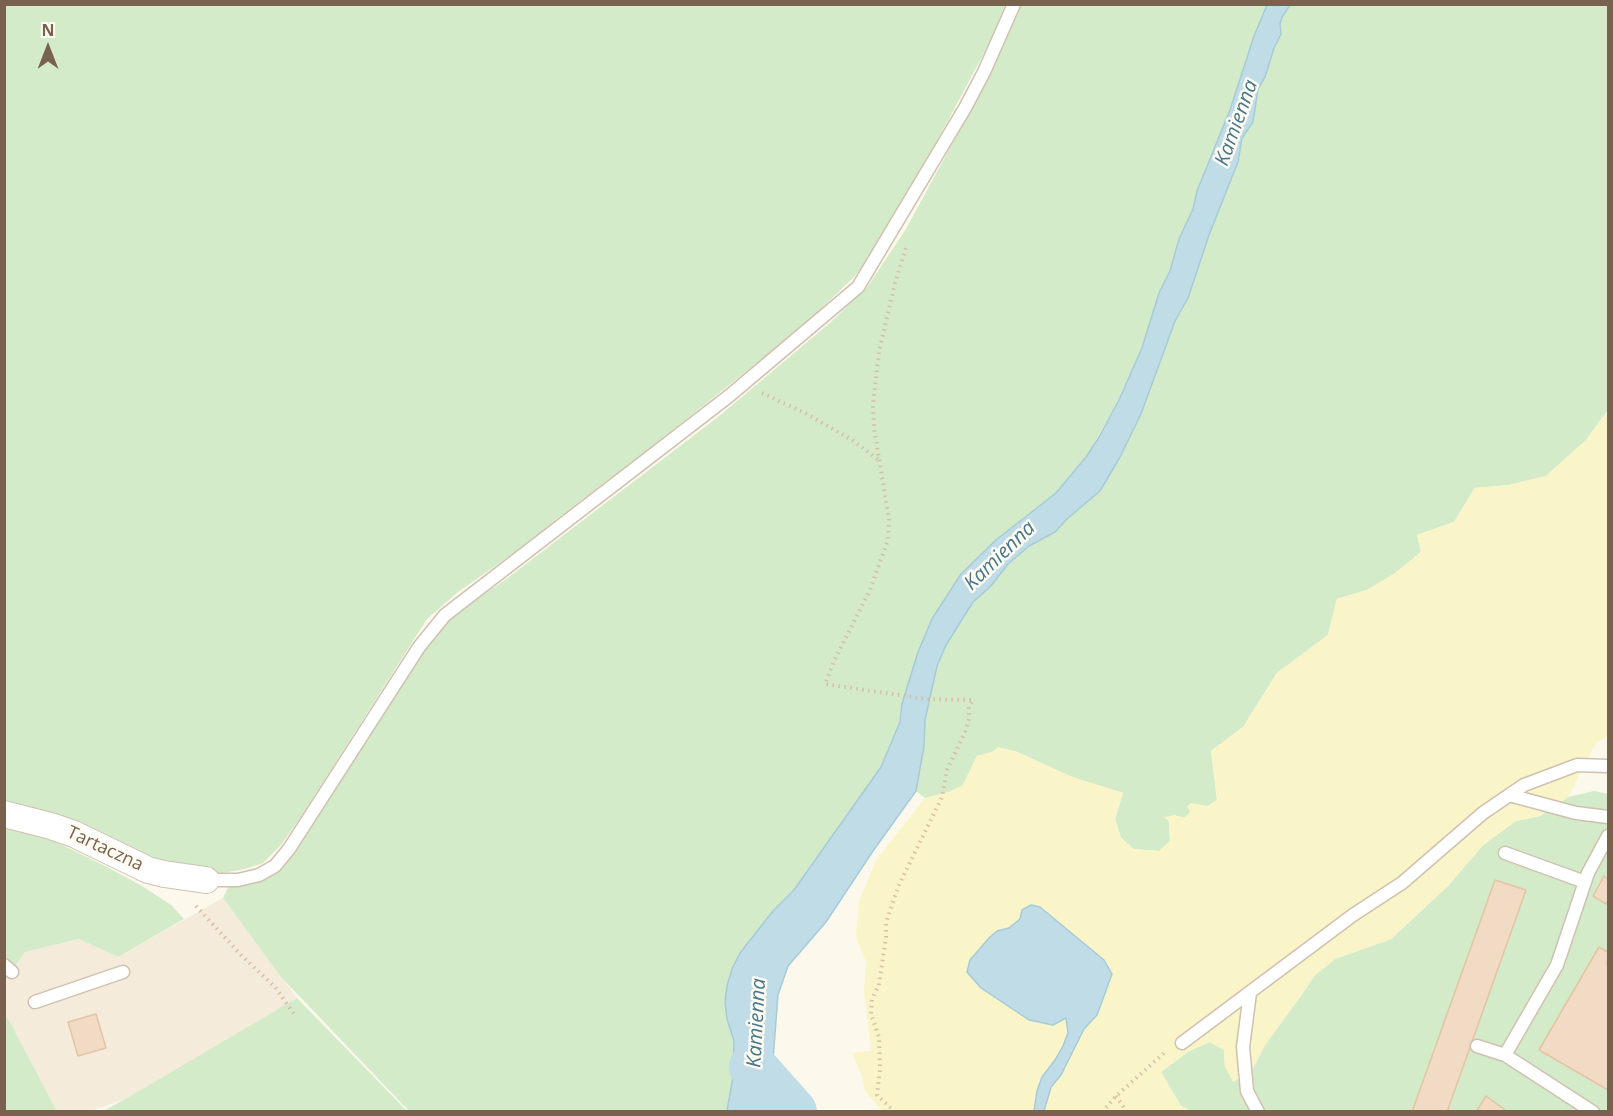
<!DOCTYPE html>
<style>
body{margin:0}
#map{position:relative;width:1613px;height:1116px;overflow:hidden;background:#fcf8ec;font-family:"Open Sans",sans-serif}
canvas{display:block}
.frame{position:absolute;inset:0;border:6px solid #78624e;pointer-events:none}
.north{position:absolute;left:18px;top:18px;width:60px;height:60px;-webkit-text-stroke:4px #fffbf2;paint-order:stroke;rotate:0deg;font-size:16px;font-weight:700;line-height:24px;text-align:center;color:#78624e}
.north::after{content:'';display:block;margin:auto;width:21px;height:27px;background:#78624e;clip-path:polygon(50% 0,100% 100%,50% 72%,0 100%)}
</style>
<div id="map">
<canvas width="1613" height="1116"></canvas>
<div class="frame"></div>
<div class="north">N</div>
</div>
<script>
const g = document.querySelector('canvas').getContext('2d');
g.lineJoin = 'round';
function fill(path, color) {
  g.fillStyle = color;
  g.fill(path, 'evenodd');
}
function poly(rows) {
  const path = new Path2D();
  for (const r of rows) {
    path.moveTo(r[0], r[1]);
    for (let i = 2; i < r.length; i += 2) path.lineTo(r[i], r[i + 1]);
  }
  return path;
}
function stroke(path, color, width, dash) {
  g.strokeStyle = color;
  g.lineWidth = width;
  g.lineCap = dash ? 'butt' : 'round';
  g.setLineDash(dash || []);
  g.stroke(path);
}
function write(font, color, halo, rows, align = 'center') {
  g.font = font + ' "Open Sans",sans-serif';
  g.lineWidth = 5;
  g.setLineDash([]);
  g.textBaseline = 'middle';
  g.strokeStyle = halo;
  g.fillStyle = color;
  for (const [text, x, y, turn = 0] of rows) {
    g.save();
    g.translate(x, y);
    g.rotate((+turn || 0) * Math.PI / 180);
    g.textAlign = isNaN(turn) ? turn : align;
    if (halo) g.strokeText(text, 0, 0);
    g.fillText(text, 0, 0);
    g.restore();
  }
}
fill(poly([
 [223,898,297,998,157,1088,88,1112,57,1111,5,1013,5,981,25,952,79,939,118,957]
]), '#f4ebda');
fill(poly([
 [4,5,1005,5,993,36,896,218,856,275,803,326,655,444,554,521,538,536,458,592,427,619,304,812,281,845,263,863,245,869,222,873,155,863,5,806],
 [1019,5,1267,5,1254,36,1230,110,1197,191,1193,209,1179,239,1170,271,1159,293,1142,348,1119,400,1086,457,1056,493,996,540,961,574,932,619,902,704,900,722,881,767,794,890,773,911,740,953,727,1019,734,1041,733,1077,727,1111,409,1111,281,977,223,898,229,885,268,876,437,631,455,614,505,580,718,417,831,322,868,286,906,229,989,76],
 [1290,5,1608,5,1608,410,1586,440,1546,476,1509,485,1475,488,1454,522,1417,535,1421,552,1394,574,1367,590,1337,599,1328,635,1277,673,1243,727,1211,751,1217,800,1208,806,1198,806,1184,818,1174,815,1166,818,1169,822,1170,841,1159,851,1134,849,1121,838,1115,819,1123,793,1072,777,1015,751,992,752,977,756,963,785,949,792,925,798,916,791,924,746,925,721,937,666,946,645,973,602,991,586,1008,564,1029,546,1055,532,1067,519,1100,491,1120,457,1141,414,1175,321,1188,298,1209,235,1238,162,1242,138,1253,122,1258,89,1265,77,1274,48,1281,34,1280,24,1282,17],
 [1594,791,1608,794,1608,1111,1191,1111,1181,1106,1161,1072,1189,1051,1210,1042,1224,1050,1225,1067,1251,1072,1265,1045,1305,990,1314,976,1335,959,1391,939,1448,886,1483,845,1516,821,1540,816,1568,797],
 [5,826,50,839,105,866,142,886,171,905,184,919,118,957,79,939,25,952,5,981],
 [297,998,407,1111,103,1111,129,1097],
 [5,1013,57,1111,5,1111]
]), '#d3ebc9');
fill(poly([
 [1608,410,1608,736,1596,743,1568,797,1540,816,1516,821,1483,845,1448,886,1391,939,1335,959,1314,976,1305,990,1265,1045,1251,1072,1233,1082,1225,1067,1224,1050,1210,1042,1189,1051,1161,1072,1181,1106,1191,1111,883,1112,865,1091,860,1070,852,1053,871,1051,864,990,866,962,856,937,859,901,876,860,925,798,949,792,963,785,977,756,992,752,998,747,1015,751,1072,777,1123,793,1115,818,1121,838,1134,849,1159,851,1170,841,1169,822,1165,817,1174,815,1184,818,1190,812,1187,806,1191,803,1208,806,1217,800,1211,751,1243,727,1277,673,1328,635,1337,599,1367,590,1394,574,1421,552,1417,535,1454,522,1475,488,1509,485,1546,476,1586,440]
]), '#faf5c8');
const water = poly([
 [1267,5,1290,5,1282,17,1280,24,1281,34,1274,48,1265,77,1258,89,1253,122,1242,138,1238,162,1209,235,1188,298,1175,321,1141,414,1120,457,1100,491,1067,519,1055,532,1029,546,1008,564,991,586,973,602,946,645,937,666,925,720,924,746,916,791,873,851,826,922,788,966,778,995,769,1111,727,1111,733,1077,734,1041,727,1019,725,1002,727,986,732,969,740,953,773,911,794,890,881,767,900,722,902,704,918,652,932,619,961,574,996,540,1056,493,1086,457,1099,437,1119,400,1142,348,1159,293,1170,271,1179,239,1193,209,1197,191,1230,110,1254,36,1267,5],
 [1031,905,1040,907,1104,960,1112,974,1097,1015,1084,1029,1061,1075,1051,1087,1044,1111,1034,1111,1037,1091,1042,1077,1055,1060,1063,1046,1068,1033,1066,1018,1053,1025,1029,1020,981,988,967,972,970,960,990,937,997,931,1009,928,1020,919,1022,910,1031,905]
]);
fill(water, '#c0dde7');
stroke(water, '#a6cbd8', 1.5);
stroke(poly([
 [753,1067,793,1112]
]), '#c0dde7', 48);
const building = poly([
 [1604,876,1608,879,1608,900,1606,904,1593,896,1604,876],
 [1495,880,1526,890,1447,1112,1412,1112,1495,880],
 [1599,947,1608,952,1607,965,1608,966,1608,1090,1539,1050,1599,947],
 [96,1014,106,1048,78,1056,68,1022,96,1014],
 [1486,1096,1508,1112,1476,1112,1486,1096]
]);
fill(building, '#f1dbc4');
stroke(building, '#e4c4a4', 1.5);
const service = poly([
 [1509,795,1576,813,1608,817],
 [1505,853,1585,882],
 [206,880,238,880,259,875,275,866,289,849,419,647,445,615,729,396,858,287,965,108,984,72,1014,4],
 [4,965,12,972],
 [1250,993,1243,1047,1247,1091,1258,1112],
 [35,1002,123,972],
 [1182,1043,1353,915,1402,883,1483,813,1524,785,1577,765,1608,766],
 [1477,1046,1505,1055],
 [1593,1112,1505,1055,1557,965,1588,873,1608,836]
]);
const minor = poly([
 [4,814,51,826,74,834,148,870,164,874,206,880]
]);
stroke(service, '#cfc1b0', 15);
stroke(minor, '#cfc1b0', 28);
stroke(poly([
 [762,393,807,414,852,440,879,460],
 [196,906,241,955,275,987,294,1014],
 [1116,1096,1127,1112],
 [895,1112,877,1095,880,1070,879,1037,871,1014,872,999,879,985,886,937,886,923,898,887,942,797,947,770,965,732,969,719,969,706,973,700,926,699,825,684,835,659,870,590,888,540,889,519,874,428,873,405,879,352,895,283,906,248],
 [1102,1112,1116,1096,1164,1053]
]), '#d7bfa6', 4, [1.5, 4.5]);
stroke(service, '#fff', 12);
stroke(minor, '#fff', 26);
write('18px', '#78624e', '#fffbf2', [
 ["Tartaczna",105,849,25]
]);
write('italic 20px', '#47788b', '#fffbf2', [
 ["Kamienna",1237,123,-70],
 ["Kamienna",1000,556,-44],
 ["Kamienna",757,1023,-87]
]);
</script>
